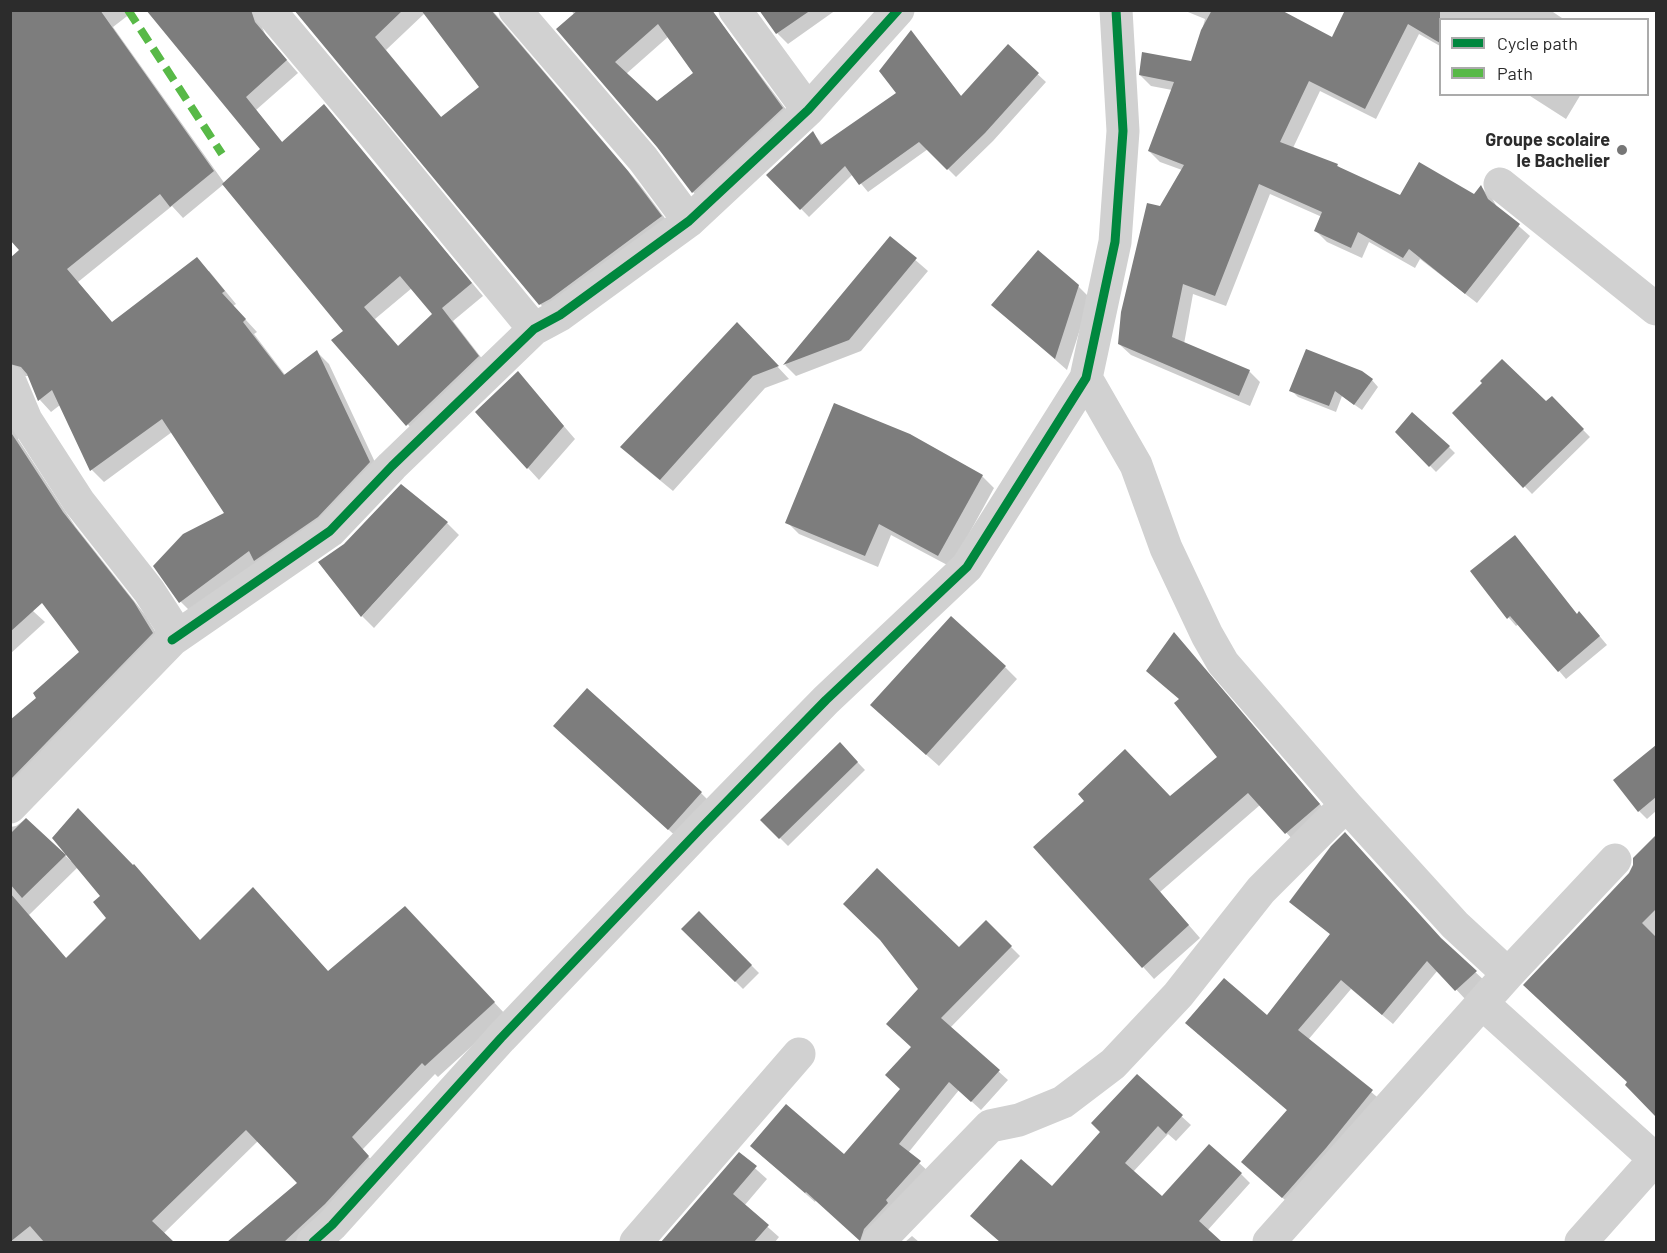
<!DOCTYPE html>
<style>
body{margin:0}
#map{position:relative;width:1667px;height:1253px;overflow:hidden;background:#fff;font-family:Barlow,sans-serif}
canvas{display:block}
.frame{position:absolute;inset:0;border:12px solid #2c2c2c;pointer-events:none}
.legend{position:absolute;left:1439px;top:18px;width:210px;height:78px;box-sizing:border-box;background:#fff;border:2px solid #ababab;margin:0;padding:8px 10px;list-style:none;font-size:18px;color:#2c2c2c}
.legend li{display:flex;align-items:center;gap:12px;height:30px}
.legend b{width:30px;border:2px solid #ababab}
</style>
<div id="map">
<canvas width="1667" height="1253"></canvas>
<div class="frame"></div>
<ul class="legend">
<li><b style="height:8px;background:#00873e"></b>Cycle path</li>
<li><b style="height:8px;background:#58b947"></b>Path</li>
</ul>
</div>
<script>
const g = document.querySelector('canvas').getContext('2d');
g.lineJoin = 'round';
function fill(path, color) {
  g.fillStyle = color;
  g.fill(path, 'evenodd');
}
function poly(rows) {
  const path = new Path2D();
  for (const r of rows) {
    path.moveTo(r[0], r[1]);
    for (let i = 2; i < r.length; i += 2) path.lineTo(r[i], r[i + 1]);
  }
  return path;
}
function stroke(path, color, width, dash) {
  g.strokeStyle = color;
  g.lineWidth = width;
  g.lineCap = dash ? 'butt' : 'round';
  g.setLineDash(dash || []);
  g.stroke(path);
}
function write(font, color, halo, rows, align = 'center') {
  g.font = font + ' Barlow,sans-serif';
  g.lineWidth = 6;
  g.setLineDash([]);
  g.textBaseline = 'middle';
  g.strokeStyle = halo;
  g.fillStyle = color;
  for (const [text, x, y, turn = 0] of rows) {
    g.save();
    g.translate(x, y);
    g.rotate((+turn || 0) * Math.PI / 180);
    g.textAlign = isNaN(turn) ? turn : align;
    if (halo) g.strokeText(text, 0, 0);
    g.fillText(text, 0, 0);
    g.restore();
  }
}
fill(poly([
 [18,10,135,10,113,27,225,184,262,149,148,10,267,10,262,27,266,36,298,73,256,110,283,143,324,106,483,296,453,321,490,369,419,437,333,340,345,331,224,184,183,218,172,206,78,282,113,324,209,271,236,304,233,306,257,332,254,334,286,376,317,352,329,364,381,475,193,614,181,602,155,566,227,513,172,432,104,482,92,470,60,405,51,412,40,400,30,376,16,376,10,380,10,330,21,250],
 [412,288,434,314,399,347,375,319],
 [296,10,492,10,640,185,673,229,552,316,540,304],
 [425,13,481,87,442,118,386,50],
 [571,10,711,10,794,120,704,203,693,192],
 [669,36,695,73,657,103,626,74],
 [760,10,836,10,788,44,777,33],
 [1183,10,1283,10,1282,13,1333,39,1347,10,1550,10,1565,20,1440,20,1440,46,1419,34,1376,119,1320,91,1293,148,1337,165,1343,171,1401,197,1474,196,1481,187,1492,198,1497,207,1530,236,1477,303,1420,259,1415,268,1369,242,1362,258,1327,242,1316,231,1322,217,1270,194,1226,306,1193,294,1184,344,1249,371,1260,382,1250,406,1131,355,1119,344,1182,170,1160,162,1149,151,1172,90,1151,86,1140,75,1193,63,1205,19],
 [911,32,962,97,1008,47,1046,82,993,141,956,177,928,149,868,192,853,174,809,217,768,175,813,133,823,145,898,93],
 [1527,94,1581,94,1566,119],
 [890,238,928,271,861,351,796,376,785,365],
 [1078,286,1090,298,1067,370,993,305],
 [749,336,789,379,765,388,673,491,634,459],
 [518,373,575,439,539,480,528,468],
 [1372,380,1378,387,1362,410,1342,396,1336,412,1298,397,1291,390],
 [1552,398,1590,437,1532,494,1454,413,1546,403],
 [10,417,19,438,18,439,75,526,146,616,164,646,10,804,10,722,38,698,81,652,10,557],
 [1397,432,1449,447,1455,453,1436,472],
 [909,435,982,476,994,488,951,567,891,535,878,567,799,534,787,522],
 [447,523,459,535,374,628,362,616],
 [1472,571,1578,615,1587,621,1607,645,1566,679,1519,624,1516,626,1509,618],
 [10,590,45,622,10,654],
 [1185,646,1331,817,1298,845,1260,805,1160,892,1200,938,1154,979,1035,847,1170,798,1219,757,1180,700],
 [1005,667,1017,679,939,766,884,717],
 [567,737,701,793,713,805,681,841],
 [840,744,865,770,788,846,762,820],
 [1647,754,1656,764,1656,811,1647,819,1639,811],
 [26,819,71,861,72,860,201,941,329,972,417,920,506,1015,438,1077,435,1074,362,1150,380,1169,309,1242,229,1242,299,1183,258,1141,163,1234,172,1242,10,1242,10,827,16,826],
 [78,867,102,896,108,918,67,959,29,915],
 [1639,855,1656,873,1656,934,1654,937,1656,940,1656,1115,1627,1085,1629,1083,1630,874],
 [1291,902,1446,945,1486,982,1466,1000,1438,970,1393,1024,1351,989,1308,1040,1382,1101,1293,1207,1253,1172,1288,1111,1197,1033,1267,1017,1331,935],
 [699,913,759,973,743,989,683,929],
 [986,922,1020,956,950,1028,1008,1080,981,1110,959,1090,908,1153,929,1172,862,1242,816,1200,815,1202,761,1155,845,1157,902,1090,912,1047,959,949],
 [1137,1076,1191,1125,1176,1141,1168,1134,1133,1172,1162,1198,1241,1174,1250,1183,1207,1231,1220,1242,1001,1242,981,1225,1052,1188,1102,1132],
 [739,1154,767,1179,744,1206,779,1237,775,1242,663,1242],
 [912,1236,919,1242,905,1242]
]), '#0003');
fill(poly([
 [10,10,100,10,214,171,170,207,160,194,67,269,112,322,197,257,225,291,222,293,246,319,243,322,284,375,317,350,370,462,318,517,254,561,249,551,179,603,153,566,183,534,224,513,162,419,90,471,52,390,38,401,27,374,21,367,10,364,10,258,19,250,10,240],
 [146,10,251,10,255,22,287,60,246,97,282,142,324,104,472,283,442,308,479,356,406,426,331,340,343,331,222,184,260,149],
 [400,276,432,314,398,346,364,307],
 [294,10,403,10,375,37,441,117,479,87,421,10,491,10,628,171,662,216,550,299,539,305],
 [578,10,712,10,783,108,692,193,657,147,556,29],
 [658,24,693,73,657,101,615,62],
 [759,10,811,10,776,34],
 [1212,10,1281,10,1332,37,1345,10,1440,10,1440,43,1408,24,1365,109,1309,81,1280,142,1338,164,1337,166,1400,195,1419,162,1474,194,1481,185,1488,199,1520,224,1465,294,1409,249,1403,258,1358,232,1351,248,1314,231,1322,212,1259,184,1215,296,1183,284,1172,337,1250,370,1239,396,1118,344,1121,312,1147,203,1160,206,1184,165,1148,151,1174,82,1139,75,1142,52,1191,61,1201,30],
 [911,30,961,96,1008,44,1039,73,985,133,947,170,919,142,859,185,845,166,800,210,766,175,813,131,821,145,896,93,879,71],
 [890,236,917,258,849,340,783,365],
 [1038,250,1079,285,1055,359,991,305],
 [737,322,779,366,753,376,660,480,620,447],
 [1306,349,1362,371,1373,379,1354,405,1335,391,1329,406,1289,391],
 [1502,359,1546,401,1552,396,1584,429,1523,488,1452,413,1482,383,1480,381],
 [518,371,564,426,527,469,475,412],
 [834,403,910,434,983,475,938,556,879,524,865,556,785,523],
 [1412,412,1450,446,1429,467,1395,432],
 [10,431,63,512,134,602,153,633,10,780,10,720,36,698,33,693,79,652,42,603,10,632],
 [401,484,448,522,361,617,318,562,344,544],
 [1515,535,1577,614,1579,611,1600,636,1558,672,1510,616,1507,619,1470,571],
 [951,616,1006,666,926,755,870,705],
 [1174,632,1320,804,1285,834,1248,793,1149,879,1189,925,1142,968,1033,847,1084,801,1078,794,1125,749,1170,796,1217,757,1174,703,1179,699,1146,671],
 [587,688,702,792,668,830,553,726],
 [840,742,858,762,779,839,760,820],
 [1656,745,1656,797,1638,812,1613,780],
 [78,808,133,865,134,864,200,940,253,887,328,971,405,906,495,1002,425,1066,422,1063,352,1137,369,1156,325,1204,284,1242,227,1242,297,1183,246,1130,152,1221,174,1242,44,1242,30,1226,10,1242,10,893,66,958,106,918,93,902,100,896,52,838],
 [26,818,66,855,22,898,10,884,10,834],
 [1345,832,1441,938,1477,971,1455,991,1427,961,1382,1015,1341,980,1298,1030,1373,1090,1326,1148,1282,1198,1241,1162,1287,1110,1185,1023,1224,978,1267,1015,1330,934,1289,902,1331,846],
 [1656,835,1656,909,1642,923,1656,937,1656,1117,1625,1085,1627,1082,1523,985,1629,873,1633,865,1633,858],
 [877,868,959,947,986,920,1012,946,941,1018,1000,1070,971,1102,949,1082,899,1144,921,1161,886,1200,888,1203,864,1229,860,1241,806,1192,805,1193,750,1146,786,1104,844,1154,900,1089,885,1075,911,1047,886,1024,918,989,880,940,843,904],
 [699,911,752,965,735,982,681,929],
 [1137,1074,1183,1115,1166,1134,1158,1126,1125,1163,1162,1196,1209,1144,1242,1173,1199,1221,1222,1242,1000,1242,970,1216,1021,1159,1052,1186,1100,1132,1091,1123],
 [739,1152,757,1166,733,1194,769,1225,754,1242,661,1242]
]), '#7d7d7d');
stroke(poly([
 [269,10,371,131,534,329],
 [515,10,643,159,689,221],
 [735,10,808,110],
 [1500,184,1656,309],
 [1086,378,1136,465,1166,548,1207,635,1223,663,1346,805,1455,925,1508,974],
 [10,382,26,420,79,502,149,591,171,625,172,640,10,807],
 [172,640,330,531,392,466,534,329,560,315,689,221,808,110,898,10],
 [1482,1003,1656,1160],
 [313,1242,332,1225,501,1038,702,827,826,700,967,567,1086,378,1115,242,1123,131,1116,10],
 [636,1242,799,1054],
 [878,1242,990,1126,1019,1120,1063,1102,1113,1064,1178,995,1261,890,1346,805],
 [1269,1242,1508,974,1615,860],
 [1581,1242,1655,1159]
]), '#d1d1d1', 33);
stroke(poly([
 [128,10,222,154]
]), '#58b947', 8, [15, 8]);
stroke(poly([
 [172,640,330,531,392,466,534,329,560,315,689,221,808,110,898,10],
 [313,1242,332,1225,501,1038,702,827,826,700,967,567,1086,378,1115,242,1123,131,1116,10]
]), '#00873e', 9);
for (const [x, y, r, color] of [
 [1622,150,6,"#767676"]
]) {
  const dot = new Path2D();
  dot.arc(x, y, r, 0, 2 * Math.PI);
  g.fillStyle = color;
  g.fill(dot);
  stroke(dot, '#fff', 2);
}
write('bold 18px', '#2c2c2c', '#fff', [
 ["Groupe scolaire",1610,140],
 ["le Bachelier",1610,161]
], 'right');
</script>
